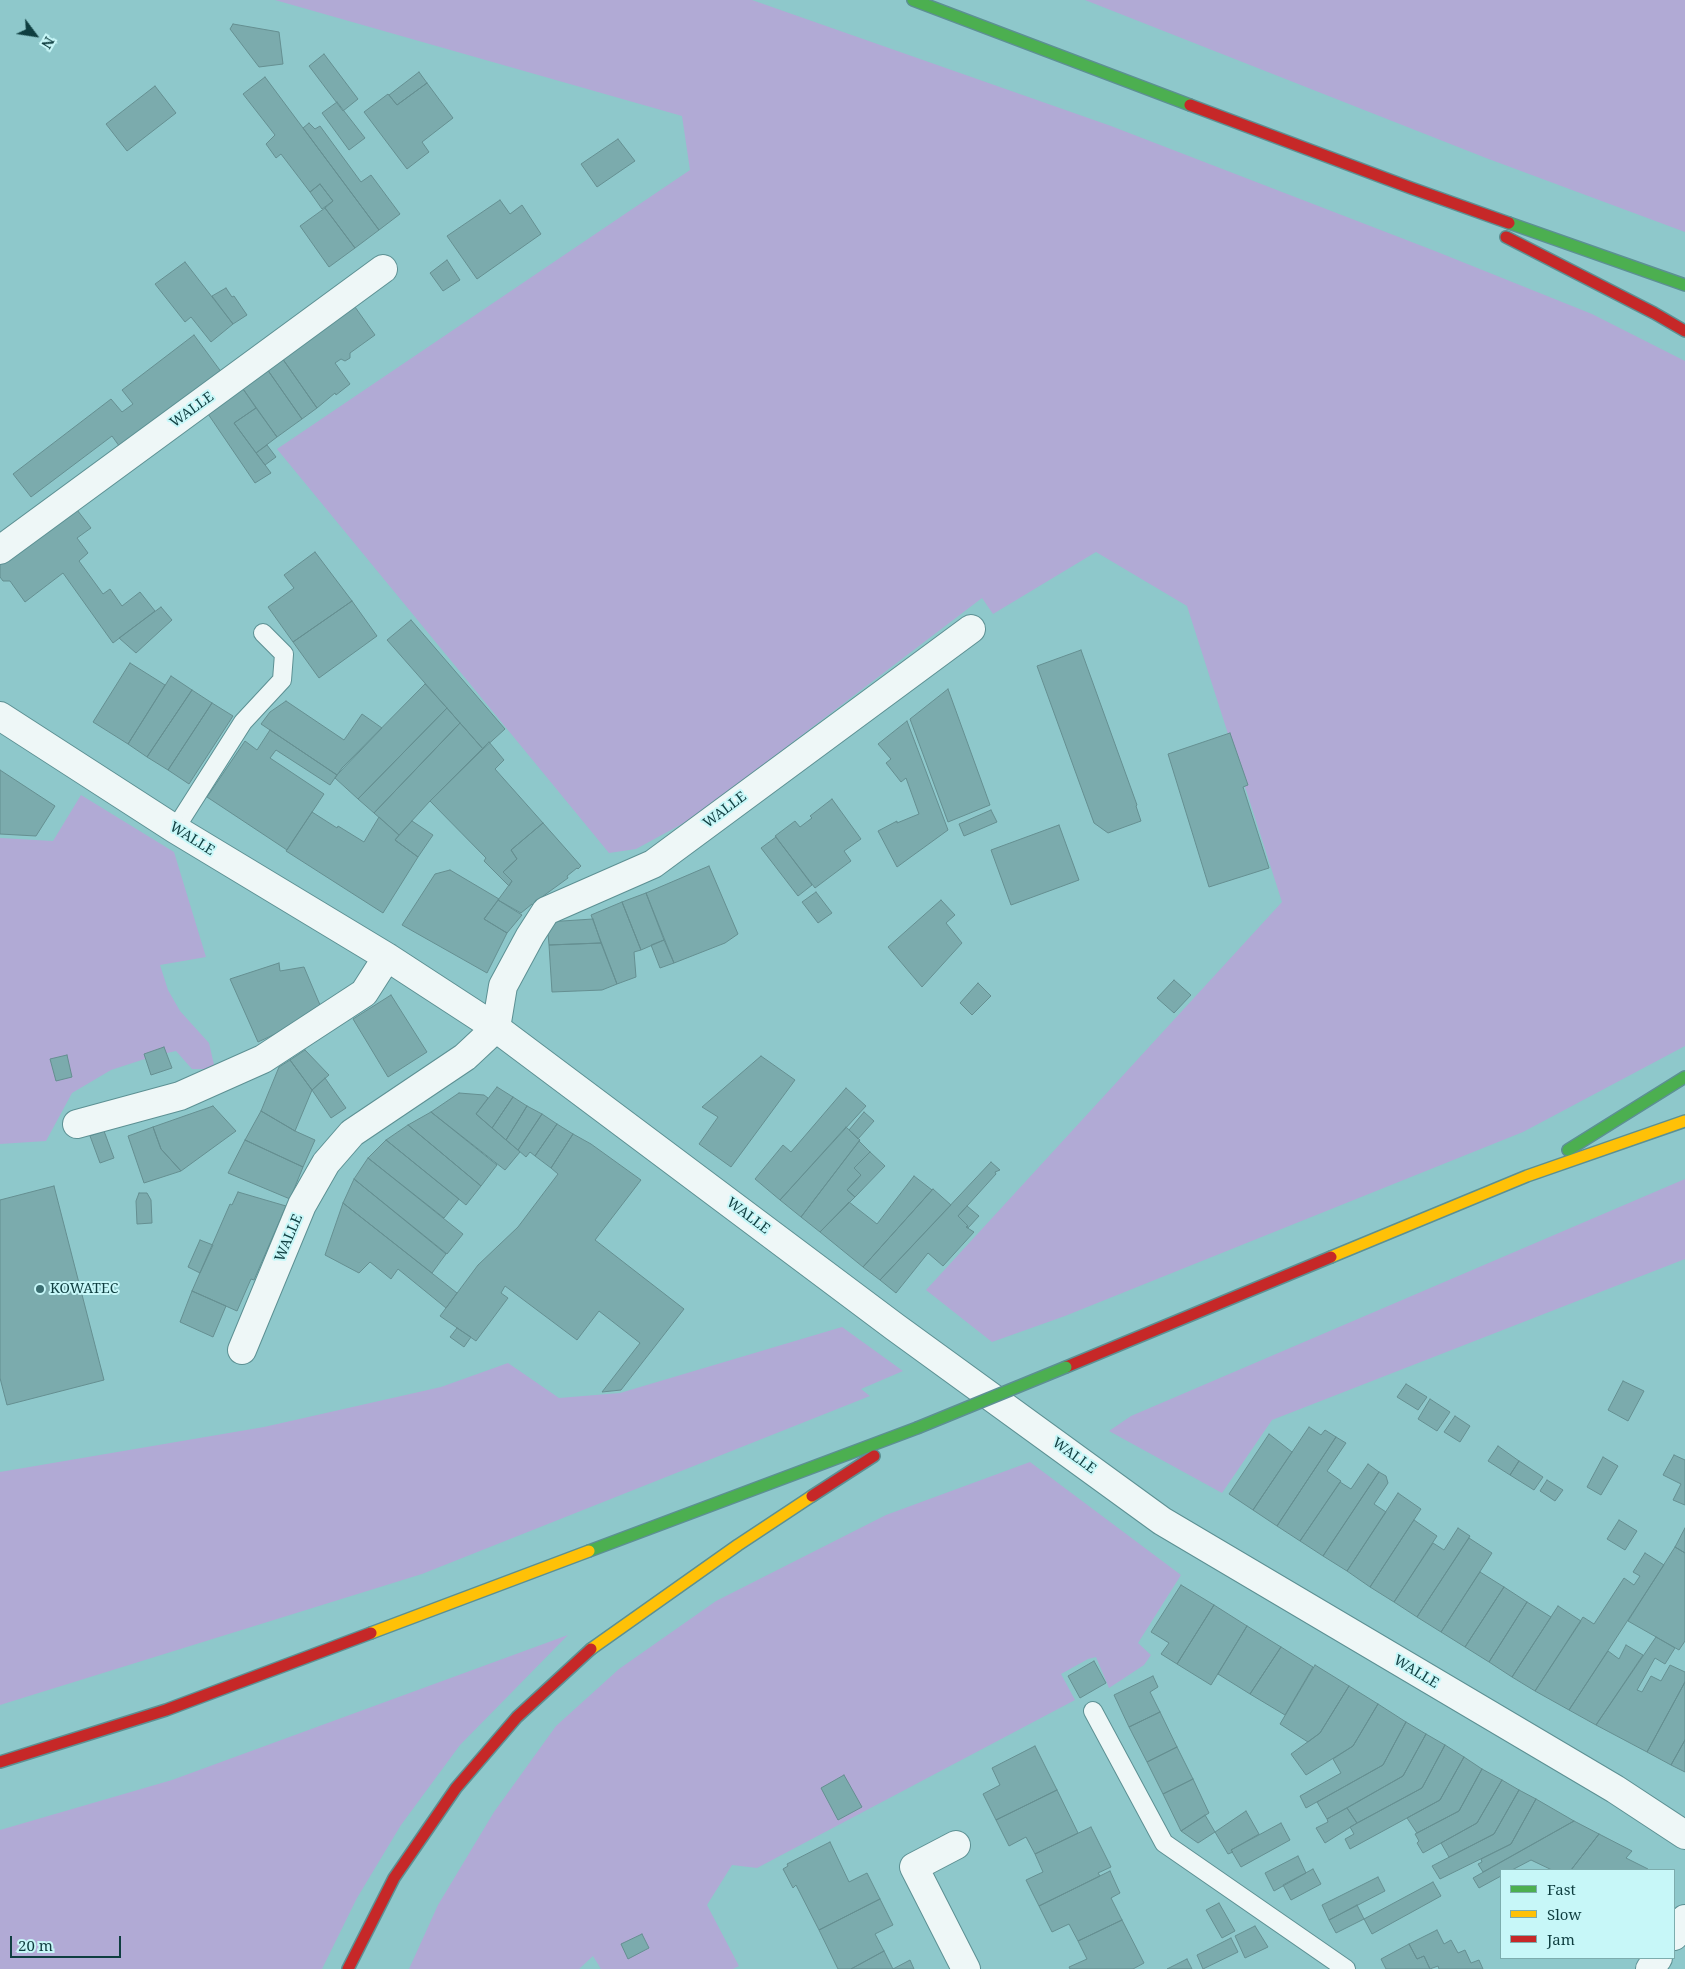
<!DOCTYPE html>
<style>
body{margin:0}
#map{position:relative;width:1685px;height:1969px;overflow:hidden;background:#8ec8cb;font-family:"Noto Serif",serif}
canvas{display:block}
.legend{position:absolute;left:1500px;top:1869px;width:175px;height:90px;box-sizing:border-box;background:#c7f7f8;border:1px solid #7dadae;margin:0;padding:6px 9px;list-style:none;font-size:15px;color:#0f3e40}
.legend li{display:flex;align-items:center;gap:10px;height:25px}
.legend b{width:25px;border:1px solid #7dadae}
.north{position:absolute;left:10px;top:10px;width:50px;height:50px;-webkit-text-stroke:4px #c7f7f8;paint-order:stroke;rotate:121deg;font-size:14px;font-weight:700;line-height:20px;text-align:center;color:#0f3e40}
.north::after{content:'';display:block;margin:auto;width:18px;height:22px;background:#0f3e40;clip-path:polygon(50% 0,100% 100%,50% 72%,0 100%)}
.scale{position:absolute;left:10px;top:1936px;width:111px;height:22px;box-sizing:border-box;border:2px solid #0f3e40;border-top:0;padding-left:6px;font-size:15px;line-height:18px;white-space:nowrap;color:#0f3e40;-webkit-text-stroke:4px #c7f7f8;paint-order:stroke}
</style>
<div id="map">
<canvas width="1685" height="1969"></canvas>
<ul class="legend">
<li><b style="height:6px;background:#4caf50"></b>Fast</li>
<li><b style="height:6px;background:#ffc107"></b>Slow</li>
<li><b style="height:6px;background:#c62828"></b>Jam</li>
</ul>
<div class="north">N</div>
<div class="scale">20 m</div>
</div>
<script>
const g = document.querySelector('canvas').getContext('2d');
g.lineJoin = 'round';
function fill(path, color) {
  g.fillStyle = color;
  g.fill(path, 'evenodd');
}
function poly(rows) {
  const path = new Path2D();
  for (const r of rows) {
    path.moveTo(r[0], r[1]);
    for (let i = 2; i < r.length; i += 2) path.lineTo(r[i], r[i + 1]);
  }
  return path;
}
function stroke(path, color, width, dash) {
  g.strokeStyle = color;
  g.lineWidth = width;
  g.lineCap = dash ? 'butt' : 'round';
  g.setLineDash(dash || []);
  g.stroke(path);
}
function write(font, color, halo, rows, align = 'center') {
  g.font = font + ' "Noto Serif",serif';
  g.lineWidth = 4;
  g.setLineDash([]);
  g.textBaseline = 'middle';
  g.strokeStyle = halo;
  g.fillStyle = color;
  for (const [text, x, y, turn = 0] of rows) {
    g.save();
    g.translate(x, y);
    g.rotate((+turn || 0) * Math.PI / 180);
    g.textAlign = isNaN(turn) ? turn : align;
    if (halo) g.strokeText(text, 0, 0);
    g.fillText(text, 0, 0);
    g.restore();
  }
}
fill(poly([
 [275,0,752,0,1111,126,1435,251,1592,314,1685,361,1685,1046,1523,1132,1065,1316,992,1342,926,1290,1282,902,1187,606,1096,552,993,614,982,598,693,818,636,849,609,853,277,449,690,170,682,116],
 [1085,0,1685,0,1685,232,1486,158],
 [81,795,174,852,206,957,160,965,168,990,180,1011,209,1043,215,1069,192,1069,176,1051,154,1056,111,1070,72,1093,46,1141,0,1144,0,838,53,841],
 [1685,1179,1685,1259,1272,1420,1222,1493,1109,1431,1131,1416],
 [842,1327,903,1371,861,1389,870,1396,422,1574,0,1705,0,1472,264,1427,441,1387,508,1363,559,1398,620,1393],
 [1030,1462,1181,1575,1138,1643,1151,1655,1144,1665,1109,1688,1096,1657,1088,1659,1061,1674,1075,1700,757,1868,732,1865,707,1905,739,1966,733,1969,601,1969,593,1956,579,1969,409,1969,438,1905,494,1812,556,1726,619,1669,716,1601,886,1515],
 [568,1635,460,1745,401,1825,357,1898,322,1969,0,1969,0,1830,172,1780]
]), '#b1aad5');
const building = poly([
 [233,24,279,32,283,64,259,67,230,29,233,24],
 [324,54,358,99,343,111,309,66,324,54],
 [419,72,427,83,397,105,389,95,419,72],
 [265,77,379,230,355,248,325,208,333,201,320,184,310,192,281,154,276,158,266,144,275,135,243,94,265,77],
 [427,83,453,118,422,142,429,152,407,169,364,112,388,94,397,105,427,83],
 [155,86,176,113,127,151,106,124,155,86],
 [337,102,365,138,349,150,322,113,337,102],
 [309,123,315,129,320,126,361,182,371,175,400,214,379,230,303,128,309,123],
 [618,139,635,161,597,187,581,164,618,139],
 [320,184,333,201,322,209,310,192,320,184],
 [500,200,510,214,522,205,541,234,477,279,447,236,500,200],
 [325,208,355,248,329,267,300,226,325,208],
 [447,260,460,280,443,291,430,273,447,260],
 [185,262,233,324,211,342,191,317,185,322,155,284,185,262],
 [226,288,232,297,234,296,247,315,233,324,212,296,226,288],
 [355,307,375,335,350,353,350,358,345,361,341,359,335,363,350,384,336,395,335,393,317,408,282,358,355,307],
 [194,335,222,373,122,450,112,436,31,497,13,474,111,399,122,412,133,404,122,390,194,335],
 [282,358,317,408,302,419,267,369,282,358],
 [267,369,302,419,277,437,241,386,267,369],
 [241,386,256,408,234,423,271,473,255,483,206,411,241,386],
 [256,408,277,437,256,453,234,423,256,408],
 [267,445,276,457,265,465,256,453,267,445],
 [74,506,91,528,77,538,88,553,79,561,103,594,110,589,122,606,140,592,155,611,113,643,63,573,25,602,10,581,3,581,0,577,0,560,74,506],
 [315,552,352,601,293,642,268,607,294,588,284,575,315,552],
 [352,601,377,636,319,678,293,642,352,601],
 [161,607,172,620,136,653,119,638,161,607],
 [411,620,505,729,483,749,387,640,411,620],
 [1081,650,1137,805,1136,806,1141,821,1108,833,1094,823,1037,666,1081,650],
 [130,663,165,685,128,744,93,722,130,663],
 [171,676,192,690,147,757,128,744,171,676],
 [425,684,447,708,358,799,335,778,342,768,425,684],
 [948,689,990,805,948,822,910,719,948,689],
 [192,690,212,703,168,770,147,757,192,690],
 [286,701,344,740,362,714,382,728,337,775,261,724,270,712,286,701],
 [212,703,233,716,189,784,168,770,212,703],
 [447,708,460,723,374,813,358,799,447,708],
 [907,721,948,830,897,867,878,831,897,821,897,823,919,814,906,778,901,782,886,763,891,759,878,744,907,721],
 [460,723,483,749,430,801,399,835,374,813,460,723],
 [270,730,337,775,330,785,276,750,270,758,324,794,287,850,207,797,245,741,257,750,270,730],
 [1230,733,1248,785,1243,787,1269,868,1209,887,1168,754,1230,733],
 [489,742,504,760,495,769,543,823,511,850,517,859,503,872,512,881,509,886,484,861,486,858,430,801,489,742],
 [0,770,55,806,36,836,0,834,0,770],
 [832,799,861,839,844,851,851,861,815,888,775,836,795,821,800,827,812,818,810,816,832,799],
 [991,810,997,822,964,836,959,824,991,810],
 [312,812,337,828,338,826,364,842,379,817,399,835,395,840,418,857,383,913,286,851,312,812],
 [412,821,433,835,418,857,395,840,412,821],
 [543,823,581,866,578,869,577,868,567,876,568,878,535,902,537,903,534,906,532,904,521,913,498,900,512,881,503,872,517,859,511,850,543,823],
 [1059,825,1079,880,1011,905,991,850,1059,825],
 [776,837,812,885,798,896,761,848,776,837],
 [709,866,738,934,725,943,674,963,646,893,709,866],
 [450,870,499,899,484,919,507,933,487,973,402,925,435,874,450,870],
 [816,892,832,913,818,923,802,902,816,892],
 [646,893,664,940,641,950,622,902,646,893],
 [498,900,522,915,507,933,484,919,498,900],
 [941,900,955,915,946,923,962,943,922,987,888,947,941,900],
 [622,902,641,950,634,952,636,977,617,984,591,915,622,902],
 [593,919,601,943,549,945,547,922,593,919],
 [664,940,674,963,660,968,651,945,664,940],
 [601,943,617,984,602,990,552,992,549,945,601,943],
 [279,963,280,971,304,967,323,1012,258,1042,230,979,279,963],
 [1174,980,1191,995,1174,1013,1157,998,1174,980],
 [978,983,991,996,972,1015,960,1003,978,983],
 [391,995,427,1052,388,1077,353,1019,391,995],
 [164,1047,172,1068,151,1075,144,1054,164,1047],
 [305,1050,329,1075,312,1090,290,1060,305,1050],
 [67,1055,72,1077,56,1081,50,1059,67,1055],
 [761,1056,795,1080,731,1167,699,1144,718,1117,702,1107,761,1056],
 [290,1060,312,1090,295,1131,261,1111,279,1067,290,1060],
 [325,1078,346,1108,331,1118,312,1090,325,1078],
 [497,1087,513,1097,492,1128,476,1114,497,1087],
 [846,1088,866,1106,780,1200,755,1179,783,1145,791,1152,846,1088],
 [459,1093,484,1095,488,1098,476,1114,520,1152,505,1170,431,1112,459,1093],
 [513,1097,527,1106,506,1140,492,1128,513,1097],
 [213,1106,236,1131,181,1171,161,1149,153,1127,213,1106],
 [527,1106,542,1114,518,1150,506,1140,527,1106],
 [261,1111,295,1131,315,1140,303,1167,245,1140,261,1111],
 [431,1112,497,1165,481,1186,408,1125,431,1112],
 [864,1112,874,1121,858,1139,849,1130,864,1112],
 [542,1114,557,1124,535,1156,530,1152,526,1157,518,1150,542,1114],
 [557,1124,573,1134,551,1168,535,1156,557,1124],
 [408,1125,481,1186,466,1205,386,1140,408,1125],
 [153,1127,161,1149,181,1171,144,1183,128,1136,153,1127],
 [846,1127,860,1140,801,1217,780,1200,846,1127],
 [104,1131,114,1158,100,1163,90,1136,104,1131],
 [573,1134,591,1144,641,1180,595,1240,684,1309,621,1390,602,1392,640,1343,599,1311,577,1340,505,1286,501,1293,508,1298,476,1341,440,1316,478,1265,518,1227,558,1174,551,1168,573,1134],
 [245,1140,303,1167,290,1199,228,1173,245,1140],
 [386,1140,459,1199,444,1218,368,1158,386,1140],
 [859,1141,870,1152,854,1168,861,1175,847,1190,855,1197,820,1232,801,1217,859,1141],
 [870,1152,885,1166,855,1197,847,1190,861,1175,854,1168,870,1152],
 [368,1158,463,1234,447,1254,354,1179,368,1158],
 [991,1162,1000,1170,995,1172,996,1174,958,1216,968,1226,966,1227,974,1232,943,1266,928,1253,896,1293,880,1280,991,1162],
 [914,1176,932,1190,863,1267,820,1232,849,1202,877,1224,914,1176],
 [354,1179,446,1254,432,1273,343,1203,354,1179],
 [54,1186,104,1380,7,1405,0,1378,0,1200,54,1186],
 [933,1189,951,1205,880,1280,863,1267,933,1189],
 [238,1192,286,1206,254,1280,251,1279,237,1311,192,1291,230,1204,232,1205,238,1192],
 [139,1193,147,1193,151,1200,152,1223,137,1224,136,1201,139,1193],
 [343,1203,457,1293,446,1308,398,1269,391,1279,370,1262,359,1273,325,1255,343,1203],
 [967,1206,979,1216,968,1228,966,1227,968,1226,958,1216,967,1206],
 [200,1240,213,1245,200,1273,188,1267,200,1240],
 [192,1291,226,1306,213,1337,180,1322,192,1291],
 [457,1328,471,1337,464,1347,450,1337,457,1328],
 [1623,1381,1644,1391,1628,1421,1608,1410,1623,1381],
 [1406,1384,1427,1397,1418,1410,1397,1397,1406,1384],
 [1430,1399,1450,1412,1437,1431,1418,1419,1430,1399],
 [1455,1416,1470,1426,1460,1442,1444,1432,1455,1416],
 [1309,1427,1321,1435,1325,1430,1336,1437,1277,1526,1253,1510,1309,1427],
 [1269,1434,1292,1452,1253,1510,1229,1494,1269,1434],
 [1336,1437,1346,1443,1327,1471,1341,1481,1300,1541,1277,1526,1336,1437],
 [1498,1446,1519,1461,1510,1475,1488,1461,1498,1446],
 [1674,1455,1685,1460,1685,1505,1673,1500,1681,1484,1663,1475,1674,1455],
 [1603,1457,1618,1466,1601,1495,1587,1487,1603,1457],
 [1519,1461,1543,1477,1534,1490,1510,1475,1519,1461],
 [1368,1464,1379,1472,1323,1556,1300,1541,1340,1482,1351,1489,1368,1464],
 [1379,1472,1386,1476,1388,1483,1374,1504,1386,1512,1347,1571,1323,1556,1379,1472],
 [1547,1480,1563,1490,1555,1501,1540,1491,1547,1480],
 [1398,1493,1421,1509,1370,1587,1347,1571,1398,1493],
 [1414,1520,1437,1536,1394,1602,1370,1587,1414,1520],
 [1619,1520,1637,1531,1625,1550,1607,1539,1619,1520],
 [1458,1528,1470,1536,1417,1617,1394,1602,1433,1543,1444,1550,1458,1528],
 [1685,1528,1685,1553,1675,1547,1685,1528],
 [1469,1538,1492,1553,1441,1632,1417,1617,1469,1538],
 [1675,1547,1685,1553,1685,1641,1679,1650,1628,1621,1675,1547],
 [1645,1553,1664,1565,1569,1710,1535,1691,1583,1617,1594,1624,1624,1578,1634,1585,1640,1576,1633,1572,1645,1553],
 [1480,1572,1504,1587,1465,1647,1441,1632,1480,1572],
 [1181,1585,1214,1605,1177,1664,1161,1654,1169,1643,1151,1632,1181,1585],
 [1504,1587,1527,1602,1489,1662,1465,1647,1504,1587],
 [1527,1602,1551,1617,1512,1677,1489,1662,1527,1602],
 [1214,1605,1247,1626,1211,1685,1177,1664,1214,1605],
 [1558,1606,1581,1621,1535,1691,1512,1677,1558,1606],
 [1247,1626,1281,1647,1250,1694,1218,1674,1247,1626],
 [1656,1637,1675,1648,1665,1664,1655,1658,1637,1690,1642,1692,1651,1676,1661,1681,1670,1665,1685,1672,1685,1682,1647,1752,1596,1725,1656,1637],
 [1626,1645,1643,1655,1596,1725,1569,1710,1608,1651,1619,1659,1626,1645],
 [1281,1647,1313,1667,1285,1715,1250,1694,1281,1647],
 [1094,1661,1106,1683,1080,1698,1068,1676,1094,1661],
 [1315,1665,1349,1686,1320,1733,1308,1742,1280,1724,1315,1665],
 [1153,1676,1158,1687,1150,1692,1160,1712,1129,1727,1114,1695,1153,1676],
 [1685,1682,1685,1740,1671,1765,1647,1752,1685,1682],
 [1349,1686,1378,1704,1353,1746,1306,1775,1291,1754,1320,1733,1349,1686],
 [1378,1704,1406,1722,1383,1765,1306,1808,1300,1796,1341,1773,1333,1759,1353,1746,1378,1704],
 [1160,1712,1177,1747,1147,1762,1129,1727,1160,1712],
 [1406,1722,1426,1734,1403,1776,1327,1819,1317,1802,1383,1765,1406,1722],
 [1426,1734,1445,1745,1422,1788,1357,1823,1347,1808,1403,1776,1426,1734],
 [1685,1740,1685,1772,1671,1765,1685,1740],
 [1445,1745,1464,1757,1440,1800,1350,1849,1345,1839,1354,1834,1350,1827,1422,1788,1445,1745],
 [1035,1746,1057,1790,996,1820,983,1794,1000,1785,992,1768,1035,1746],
 [1177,1747,1193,1779,1163,1794,1147,1762,1177,1747],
 [1464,1757,1482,1769,1459,1811,1417,1833,1407,1818,1440,1800,1464,1757],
 [1482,1769,1502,1780,1477,1823,1423,1853,1417,1843,1419,1841,1415,1834,1459,1811,1482,1769],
 [844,1775,862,1807,838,1820,821,1788,844,1775],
 [1193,1779,1209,1813,1181,1831,1163,1794,1193,1779],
 [1502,1780,1519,1790,1494,1834,1449,1857,1441,1843,1477,1823,1502,1780],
 [1057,1790,1078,1833,1035,1854,1026,1837,1009,1846,996,1820,1057,1790],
 [1519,1790,1536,1799,1511,1844,1440,1879,1432,1866,1494,1834,1519,1790],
 [1536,1799,1574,1821,1483,1872,1478,1864,1482,1862,1481,1859,1511,1844,1536,1799],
 [1347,1808,1357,1823,1325,1843,1316,1828,1328,1822,1327,1819,1347,1808],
 [1246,1811,1259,1834,1231,1850,1233,1852,1228,1854,1215,1832,1246,1811],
 [1205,1815,1215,1832,1198,1843,1181,1831,1205,1815],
 [1574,1821,1599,1834,1571,1870,1552,1870,1531,1860,1512,1870,1501,1870,1501,1876,1479,1888,1473,1878,1574,1821],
 [1281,1823,1290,1840,1241,1867,1231,1850,1281,1823],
 [1091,1827,1111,1867,1098,1873,1100,1876,1039,1906,1026,1880,1043,1872,1035,1854,1091,1827],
 [1599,1834,1632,1851,1626,1858,1648,1869,1647,1870,1571,1870,1599,1834],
 [830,1842,849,1882,867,1873,880,1899,819,1930,796,1885,793,1888,783,1869,788,1866,787,1864,830,1842],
 [1298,1856,1306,1873,1274,1891,1265,1873,1298,1856],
 [1313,1869,1321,1884,1291,1900,1283,1885,1313,1869],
 [1110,1871,1120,1893,1111,1898,1122,1920,1078,1941,1069,1924,1052,1932,1039,1906,1110,1871],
 [1378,1877,1385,1891,1329,1920,1322,1905,1378,1877],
 [1433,1882,1441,1896,1372,1934,1364,1919,1433,1882],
 [880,1899,893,1925,875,1934,884,1951,851,1969,838,1969,819,1930,880,1899],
 [1219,1903,1235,1931,1222,1938,1206,1910,1219,1903],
 [1357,1905,1364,1919,1336,1933,1329,1920,1357,1905],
 [1122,1920,1144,1963,1133,1969,1070,1969,1069,1967,1087,1959,1078,1941,1122,1920],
 [1255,1926,1268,1947,1245,1958,1235,1936,1255,1926],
 [1437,1930,1444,1944,1451,1940,1458,1953,1465,1950,1471,1963,1479,1960,1483,1969,1439,1969,1438,1966,1430,1969,1424,1956,1417,1959,1409,1944,1437,1930],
 [642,1934,649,1948,628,1959,621,1944,642,1934],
 [1231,1938,1238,1952,1203,1969,1197,1955,1231,1938],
 [1409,1944,1417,1959,1424,1956,1430,1969,1386,1969,1381,1959,1409,1944],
 [884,1951,893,1969,910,1960,914,1969,851,1969,884,1951],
 [1187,1959,1192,1969,1167,1969,1187,1959]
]);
fill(building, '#7babad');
stroke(building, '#658f91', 1);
const lane = poly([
 [175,829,243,722,282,680,284,654,263,633],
 [1093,1711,1164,1843,1346,1969]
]);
const street = poly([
 [0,550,383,269],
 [0,716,175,829,387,957,496,1028,895,1327,1162,1521,1615,1789,1685,1835],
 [77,1124,180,1096,263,1059,364,993,387,957],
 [242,1350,302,1205,326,1163,352,1133,465,1057,496,1028,503,986,530,936,546,911,653,864,971,629],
 [956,1845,914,1867,966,1969],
 [1674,1936,1685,1919],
 [1650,1969,1658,1958]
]);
const fast = poly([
 [913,0,1190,105],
 [1509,223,1685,285],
 [1568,1150,1685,1077],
 [589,1551,917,1428]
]);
const slow = poly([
 [1331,1257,1527,1176,1685,1121],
 [371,1633,589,1551],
 [591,1649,738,1545,812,1496]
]);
const jam = poly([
 [1190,105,1411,188,1509,223],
 [1506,237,1654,313,1685,331],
 [1066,1367,1331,1257],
 [812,1496,874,1456],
 [0,1762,166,1710,371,1633],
 [348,1969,394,1878,456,1788,517,1717,591,1649]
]);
stroke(lane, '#5c9093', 20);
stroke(street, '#5c9093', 30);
stroke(fast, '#5c9093', 14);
stroke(slow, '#5c9093', 14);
stroke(jam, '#5c9093', 14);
stroke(lane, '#eef7f7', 18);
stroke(street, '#eef7f7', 28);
stroke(fast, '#4caf50', 11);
stroke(slow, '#ffc107', 11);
stroke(jam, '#c62828', 11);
const fastBridge = poly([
 [917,1428,1066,1367]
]);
stroke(fastBridge, '#5c9093', 14, []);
stroke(fastBridge, '#4caf50', 11);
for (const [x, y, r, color] of [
 [40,1289,5,"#3b6e71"]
]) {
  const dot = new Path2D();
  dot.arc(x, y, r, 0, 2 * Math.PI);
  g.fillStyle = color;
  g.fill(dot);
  stroke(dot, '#c7f7f8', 2);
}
write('14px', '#0f3e40', '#c7f7f8', [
 ["WALLE",192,410,-36],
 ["WALLE",725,810,-37],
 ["WALLE",192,839,32],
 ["WALLE",748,1216,37],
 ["WALLE",289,1238,-67],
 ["WALLE",1074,1456,36],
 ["WALLE",1416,1672,31]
]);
write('14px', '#0f3e40', '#c7f7f8', [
 ["KOWATEC",50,1289]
], 'left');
</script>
